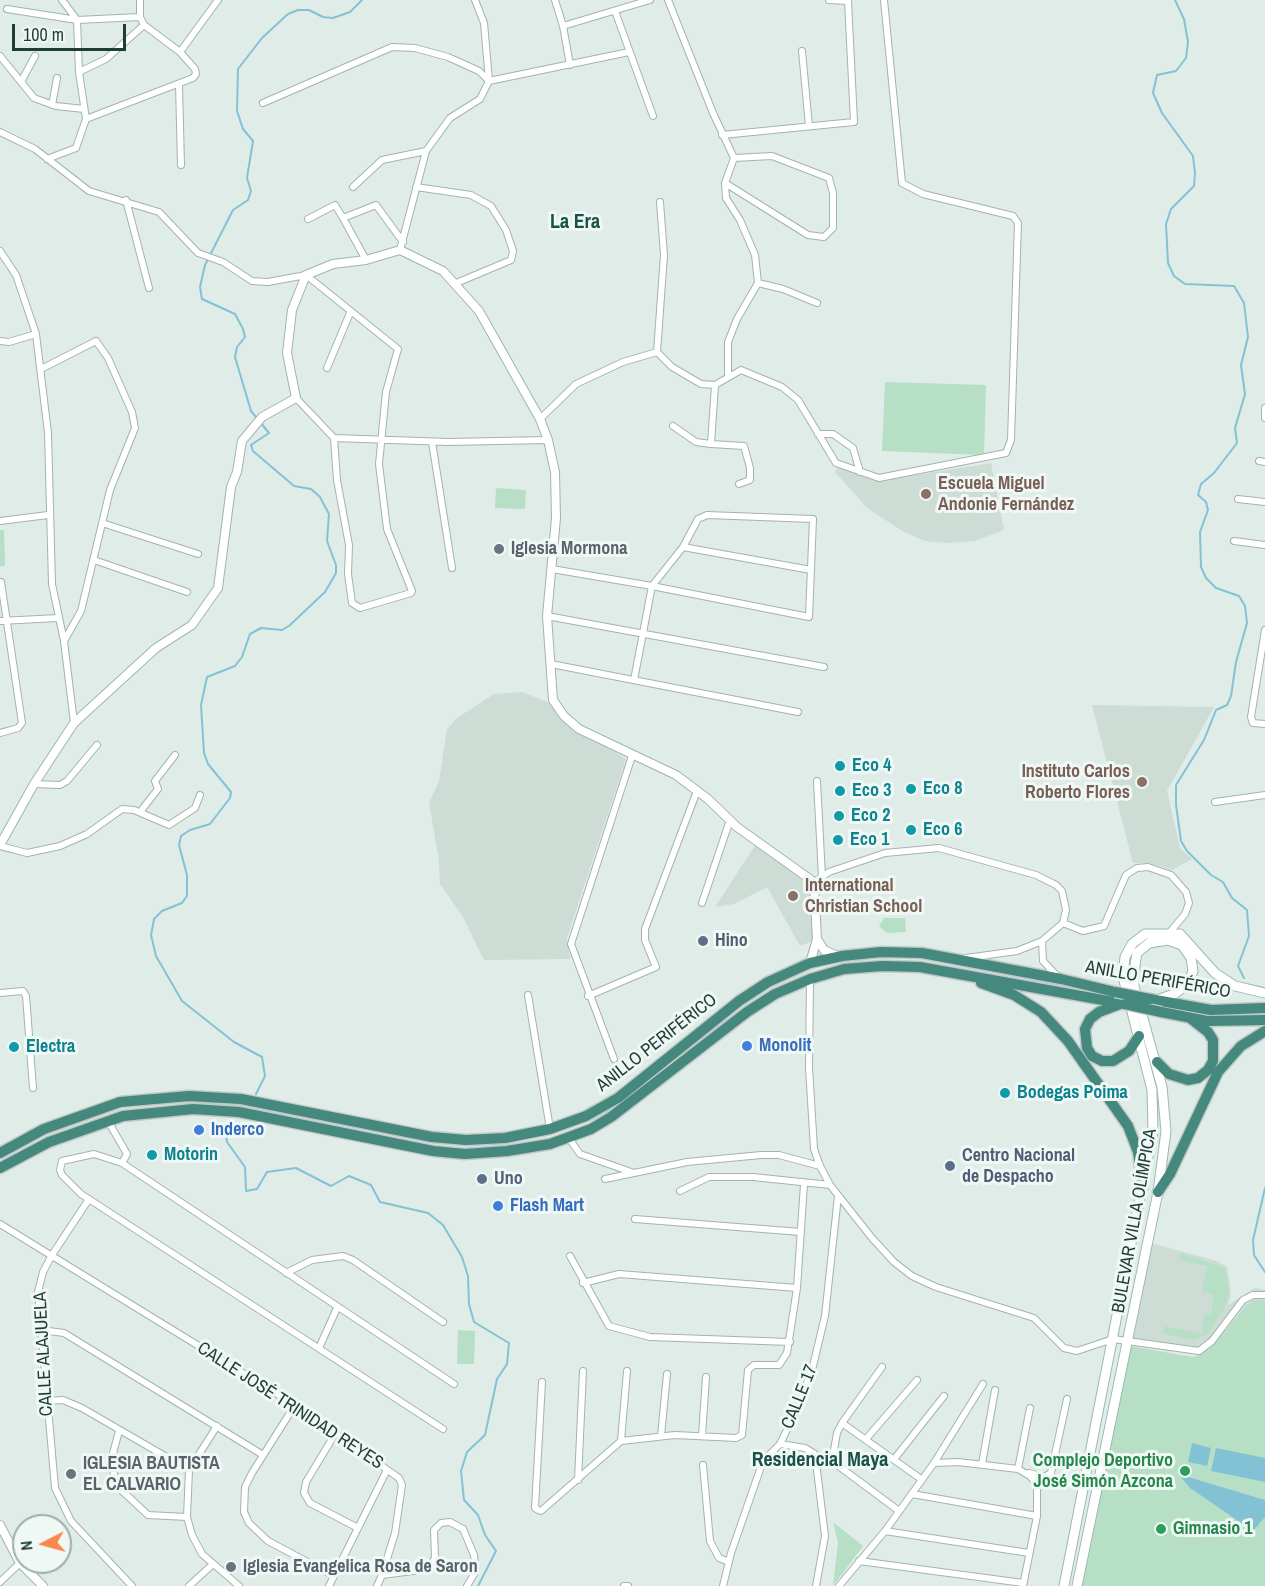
<!DOCTYPE html>
<meta charset="utf-8">
<style>
body{margin:0}
#map{position:relative;width:1265px;height:1586px;overflow:hidden;background:#e0ece7;font-family:"Archivo Narrow",sans-serif}
canvas{display:block}
.north{position:absolute;left:12px;top:1514px;width:60px;height:60px;box-sizing:border-box;background:#f0f8f5;border:2px solid #9cada9;border-radius:50%;rotate:264deg;font-size:16px;font-weight:700;line-height:24px;text-align:center;color:#1f3d38}
.north::after{content:'';display:block;margin:auto;width:21px;height:27px;background:#fc874d;clip-path:polygon(50% 0,100% 100%,50% 72%,0 100%)}
.scale{position:absolute;left:12px;top:24px;width:114px;height:27px;box-sizing:border-box;border:3px solid #1f3d38;border-top:0;padding-left:8px;font-size:18px;line-height:21px;white-space:nowrap;color:#1f3d38;-webkit-text-stroke:4px #f0f8f5;paint-order:stroke}
</style>
<div id="map">
<canvas width="1265" height="1586"></canvas>
<div class="north">N</div>
<div class="scale">100 m</div>
</div>
<script>
const g = document.querySelector('canvas').getContext('2d');
g.lineJoin = 'round';
function fill(path, color) {
  g.fillStyle = color;
  g.fill(path, 'evenodd');
}
function poly(rows) {
  const path = new Path2D();
  for (const r of rows) {
    path.moveTo(r[0], r[1]);
    for (let i = 2; i < r.length; i += 2) path.lineTo(r[i], r[i + 1]);
  }
  return path;
}
function stroke(path, color, width, dash) {
  g.strokeStyle = color;
  g.lineWidth = width;
  g.lineCap = dash ? 'butt' : 'round';
  g.setLineDash(dash || []);
  g.stroke(path);
}
function write(font, color, halo, rows, align = 'center') {
  g.font = font + ' "Archivo Narrow",sans-serif';
  g.lineWidth = 6;
  g.setLineDash([]);
  g.textBaseline = 'middle';
  g.strokeStyle = halo;
  g.fillStyle = color;
  for (const [text, x, y, turn = 0] of rows) {
    g.save();
    g.translate(x, y);
    g.rotate((+turn || 0) * Math.PI / 180);
    g.textAlign = isNaN(turn) ? turn : align;
    if (halo) g.strokeText(text, 0, 0);
    g.fillText(text, 0, 0);
    g.restore();
  }
}
fill(poly([
 [991,463,1004,530,975,541,948,543,925,541,904,532,867,508,835,472,839,466,878,479,897,478],
 [522,692,550,703,561,720,626,759,567,938,570,959,484,960,463,917,440,884,439,860,429,803,439,781,447,729,457,718,494,694],
 [1092,705,1214,707,1167,791,1180,848,1192,859,1172,870,1150,863,1133,863],
 [756,844,795,872,811,886,814,900,813,941,800,946,767,887,734,904,715,907],
 [1151,1243,1217,1261,1227,1267,1231,1293,1228,1305,1255,1288,1265,1290,1265,1299,1247,1303,1211,1345,1197,1354,1130,1344]
]), '#cedcd6');
fill(poly([
 [885,382,986,385,984,455,882,451],
 [496,488,526,490,525,509,495,508],
 [0,530,4,530,5,566,0,566],
 [884,918,905,918,906,932,887,933,879,926],
 [1180,1253,1225,1268,1228,1283,1229,1293,1225,1307,1209,1332,1195,1340,1163,1334,1165,1326,1202,1334,1205,1313,1211,1314,1214,1295,1202,1292,1207,1266,1179,1260],
 [1256,1300,1265,1300,1265,1586,1081,1586,1130,1346,1193,1357,1199,1355,1217,1341,1247,1304],
 [458,1330,475,1331,474,1364,457,1364],
 [833,1522,863,1546,833,1586,838,1543]
]), '#b7dfc5');
fill(poly([
 [1192,1443,1211,1448,1207,1466,1188,1462],
 [1216,1448,1265,1458,1265,1482,1211,1471],
 [1178,1474,1265,1500,1265,1517,1253,1531,1190,1488]
]), '#83c2d5');
stroke(poly([
 [1175,0,1184,19,1188,42,1186,58,1176,71,1157,75,1153,93,1162,113,1193,156,1195,173,1194,186,1171,209,1166,224,1168,263,1174,276,1185,284,1234,286,1244,303,1248,337,1241,365,1245,394,1235,428,1237,443,1214,473,1201,484,1198,495,1206,502,1208,510,1200,532,1201,567,1206,578,1216,588,1239,596,1245,606,1247,623,1236,662,1231,696,1227,705,1216,710,1204,740,1176,785,1176,805,1181,841,1187,851,1211,875,1223,882,1232,898,1247,910,1249,936,1238,966,1244,978],
 [256,1094,265,1076,262,1057,234,1042,182,1001,156,956,151,935,154,919,162,911,182,903,187,896,187,875,179,845,181,836,190,830,210,824,230,798,231,792,208,764,204,753,201,705,207,677,235,666,242,657,250,634,261,628,282,630,289,626,325,592,336,573,336,565,327,541,329,514,320,497,311,489,294,486,253,451,251,445,269,433,251,411,235,357,237,347,245,337,243,329,235,314,202,299,200,287,205,265,233,210,248,200,251,191,247,178,253,141,243,129,237,111,238,69,262,38,288,14,298,10,309,10,323,17,333,18,350,12,362,0],
 [233,1126,226,1135,227,1142,245,1167,246,1191,257,1189,267,1172,296,1168,331,1186,349,1176,371,1185,380,1202,428,1213,443,1225,462,1257,468,1276,469,1304,474,1322,509,1343,507,1364,497,1379,485,1435,467,1452,461,1471,464,1500,478,1515,485,1535,496,1551,478,1586],
 [1265,1188,1253,1240,1254,1255,1265,1272]
]), '#83c2d5', 2);
const minor = poly([
 [555,0,563,26,570,65],
 [668,0,713,113,734,158,725,183,726,198,740,220,755,255,758,283,737,319,728,342,728,375],
 [7,9,77,20,140,17],
 [615,11,653,116],
 [563,26,650,0],
 [802,51,809,126],
 [180,52,218,0],
 [0,56,34,98,56,106,84,109],
 [79,72,106,59,144,25],
 [21,82,35,56],
 [179,84,181,165],
 [263,103,392,47,415,48,448,57,479,71,489,81,629,52],
 [52,105,57,78],
 [86,119,193,78,196,74,195,69,180,52,144,25,140,17,140,0],
 [0,132,35,149,89,191,159,212,198,253,223,262,252,281,268,282,306,275,398,349,386,392,379,464,387,529,412,591,411,593,360,608,352,603,348,574,349,545,337,480,334,438],
 [722,135,854,122,848,1,829,0],
 [47,159,76,148,86,119,79,72,77,20,62,0],
 [725,183,808,235,824,237,833,228,833,193,829,178,772,156,734,158],
 [353,187,382,160,426,151],
 [416,187,471,195,491,206,506,230,513,251,511,260,454,284],
 [126,200,149,288],
 [343,218,366,260],
 [308,219,335,205,343,218,376,205,403,242],
 [400,250,426,151,450,118,480,99,489,81,484,23,475,0],
 [0,251,16,275,36,334,48,433,52,584,64,641,74,723],
 [758,283,783,289,817,303],
 [0,341,9,342,36,334],
 [657,352,664,255,660,202],
 [327,368,350,313],
 [41,369,96,341,108,358,132,412,135,428,110,490,81,611,64,641],
 [715,385,711,444,744,446,750,468,750,480,739,484],
 [296,398,334,438,448,442,548,440],
 [1265,408,1265,418],
 [540,419,576,384,623,362,657,352,672,367,701,384,715,385,741,370,782,387,798,400,836,463,879,478,1006,453,1011,440,1018,223,1013,216,923,194,902,183,884,0],
 [673,426,696,442,711,444],
 [818,434,833,434,853,448,860,472],
 [432,442,452,568],
 [1259,461,1265,462],
 [1238,499,1265,502],
 [0,521,48,515],
 [102,523,198,554],
 [1234,541,1265,545],
 [683,547,811,570],
 [94,560,187,592],
 [552,569,652,586,809,617,813,519,707,515,698,519,683,547,652,586,634,680],
 [547,616,824,667],
 [0,621,58,618],
 [1265,630,1251,717,1253,723,1265,724],
 [551,664,798,712],
 [0,733,18,728,22,723,1,582],
 [817,781,822,877],
 [34,784,60,785,67,781,97,745],
 [1215,802,1265,795],
 [140,812,158,789,155,781,175,755],
 [0,846,27,853,60,846,87,834,122,809,134,810,169,825,195,808,200,795],
 [814,882,829,872,885,853,939,848,1036,875,1056,885,1062,891,1066,910,1063,923,1042,941,1017,951,966,958],
 [702,903,730,820],
 [1063,923,1083,931,1104,926,1126,875,1137,868,1148,867,1171,875,1186,892,1189,903,1185,914,1170,932],
 [1042,941,1043,961,1057,976],
 [810,979,809,1068,814,1149,820,1166,830,1185,872,1238,894,1262,912,1276,936,1287,1034,1318,1064,1348,1077,1351,1113,1339,1199,1351,1212,1341,1243,1300,1253,1295,1265,1295],
 [0,993,23,991,26,996,33,1088],
 [528,995,550,1129],
 [588,996,656,967,645,940,645,929,697,791],
 [614,1059,571,944,632,756],
 [108,1121,127,1154,122,1163],
 [568,1137,580,1154,634,1173],
 [605,1179,687,1162,761,1155,779,1155,820,1166],
 [680,1191,709,1177,753,1177,830,1185],
 [89,1199,52,1255,43,1272,38,1292,55,1488,71,1521,132,1586],
 [635,1219,801,1232],
 [0,1224,295,1405,399,1478,402,1485,395,1533,382,1575,428,1569,435,1558,434,1530,441,1523,450,1522,463,1529,474,1555,476,1571,467,1586],
 [570,1256,609,1326,650,1337,790,1342],
 [286,1273,312,1260,343,1256,353,1260,443,1322],
 [583,1283,619,1274,797,1288],
 [41,1330,64,1333,263,1455],
 [319,1348,337,1308],
 [882,1367,842,1423,837,1433,832,1461,899,1511],
 [542,1382,535,1508,538,1510,541,1511,621,1441,675,1435,736,1438,742,1435,748,1370,754,1365,779,1365,787,1353,797,1288,804,1184],
 [46,1401,63,1400,82,1408,189,1470],
 [295,1405,252,1473,245,1487,244,1512,249,1523,268,1541,334,1576],
 [842,1423,921,1479],
 [217,1426,189,1470,187,1517,192,1535,202,1554,239,1586],
 [443,1429,81,1194,62,1175,60,1170,62,1161,94,1154,122,1163,454,1384],
 [119,1431,112,1457,112,1467,118,1487,148,1515,187,1517],
 [335,1434,306,1482,304,1493,310,1503,358,1528],
 [661,1436,667,1374],
 [702,1436,706,1377],
 [866,1439,917,1380],
 [621,1441,627,1371],
 [780,1444,805,1448,815,1454,825,1536,816,1586],
 [895,1458,944,1396],
 [934,1463,958,1462,1018,1469,1030,1476,1037,1484,1037,1516,1023,1586],
 [982,1464,995,1390],
 [703,1465,710,1541,719,1558,729,1562],
 [1018,1469,1030,1408],
 [1029,1473,1044,1477,1051,1473,1067,1399],
 [578,1480,583,1371],
 [912,1494,1037,1516],
 [885,1531,1029,1553],
 [859,1561,1023,1583],
 [0,1582,20,1563],
 [189,1586,212,1565],
 [329,1586,387,1470],
 [377,1586,382,1575],
 [624,1586,628,1586],
 [723,1586,731,1553,763,1461,780,1444,799,1405,813,1366,825,1316,838,1196],
 [839,1586,885,1531,934,1463,983,1384]
]);
const tertiary = poly([
 [0,845,34,784,74,723,156,648,192,625,218,588,231,487,237,472,242,441,262,417,296,398,287,353,292,310,306,275,333,264,366,260,400,250,443,271,479,311,540,419,548,440,555,472,556,518,547,616,553,700,564,716,579,729,676,775,708,799,737,827,814,882,817,939,810,963],
 [817,939,824,950,837,956],
 [0,1525,20,1563,43,1586]
]);
const secondary = poly([
 [1064,1586,1153,1131,1152,1090,1123,977,1125,957,1132,944,1145,934,1180,934,1215,973,1235,986,1265,993],
 [1077,1586,1158,1192,1166,1131,1162,1087,1134,986,1135,965,1137,953,1149,943,1168,940,1182,945,1191,958,1193,971,1188,984,1174,994,1157,1000]
]);
const trunk = poly([
 [981,983,1014,995,1041,1012,1068,1041,1128,1126,1138,1152,1143,1187],
 [1150,999,1211,1010,1265,1008],
 [1120,1004,1099,1012,1090,1019,1085,1029,1087,1048,1092,1056,1102,1061,1113,1061,1129,1051,1139,1036],
 [1161,1012,1207,1021,1265,1020],
 [1157,1062,1169,1074,1188,1080,1198,1078,1208,1070,1213,1061,1213,1040,1208,1032,1190,1018],
 [0,1153,44,1129,120,1102,189,1096,241,1099,432,1137,466,1140,505,1138,550,1129,586,1116,618,1098,739,1001,768,982,810,963,842,956,881,952,922,953,1061,979,1115,992],
 [0,1168,49,1142,123,1116,193,1109,239,1112,433,1151,465,1154,507,1151,550,1144,591,1129,611,1117,747,1012,775,994,810,979,844,969,882,966,920,967,1125,1004],
 [1158,1192,1170,1174,1218,1072,1241,1046,1265,1031]
]);
stroke(minor, '#a2b4af', 8);
stroke(tertiary, '#a2b4af', 10);
stroke(secondary, '#9db8b1', 11);
stroke(trunk, '#c0c9c7', 13);
stroke(minor, '#fff', 6);
stroke(tertiary, '#fff', 8);
stroke(secondary, '#fff', 9);
stroke(trunk, '#45887e', 10);
const trunkBridge = poly([
 [1115,992,1150,999],
 [1125,1004,1161,1012]
]);
stroke(trunkBridge, '#c0c9c7', 13, []);
stroke(trunkBridge, '#45887e', 10);
for (const [x, y, r, color] of [
 [926,494,6,"#8d6e63"],
 [499,549,6,"#6b7280"],
 [840,766,6,"#0f9aa8"],
 [1142,782,6,"#8d6e63"],
 [911,789,6,"#0f9aa8"],
 [840,791,6,"#0f9aa8"],
 [839,816,6,"#0f9aa8"],
 [911,830,6,"#0f9aa8"],
 [838,840,6,"#0f9aa8"],
 [793,896,6,"#8d6e63"],
 [703,941,6,"#5c6f8a"],
 [747,1046,6,"#3f7fe0"],
 [14,1047,6,"#0f9aa8"],
 [1005,1093,6,"#0f9aa8"],
 [199,1130,6,"#3f7fe0"],
 [152,1155,6,"#0f9aa8"],
 [950,1166,6,"#5c6f8a"],
 [482,1179,6,"#5c6f8a"],
 [498,1206,6,"#3f7fe0"],
 [1185,1471,6,"#2e9e5b"],
 [71,1474,6,"#6b7280"],
 [1161,1529,6,"#2e9e5b"],
 [231,1567,6,"#6b7280"]
]) {
  const dot = new Path2D();
  dot.arc(x, y, r, 0, 2 * Math.PI);
  g.fillStyle = color;
  g.fill(dot);
  stroke(dot, '#f0f8f5', 2);
}
write('bold 18px', '#785e54', '#f0f8f5', [
 ["Escuela Miguel",938,484],
 ["Andonie Fernández",938,505],
 ["Instituto Carlos",1130,772,"right"],
 ["Roberto Flores",1130,793,"right"],
 ["International",805,886],
 ["Christian School",805,907]
], 'left');
write('bold 18px', '#5b616d', '#f0f8f5', [
 ["Iglesia Mormona",511,549],
 ["IGLESIA BAUTISTA",83,1464],
 ["EL CALVARIO",83,1485],
 ["Iglesia Evangelica Rosa de Saron",243,1567]
], 'left');
write('bold 18px', '#0d838f', '#f0f8f5', [
 ["Eco 4",852,766],
 ["Eco 8",923,789],
 ["Eco 3",852,791],
 ["Eco 2",851,816],
 ["Eco 6",923,830],
 ["Eco 1",850,840],
 ["Electra",26,1047],
 ["Bodegas Poima",1017,1093],
 ["Motorin",164,1155]
], 'left');
write('bold 18px', '#4e5e75', '#f0f8f5', [
 ["Hino",715,941],
 ["Centro Nacional",962,1156],
 ["de Despacho",962,1177],
 ["Uno",494,1179]
], 'left');
write('18px', '#1f3d38', '#f0f8f5', [
 ["ANILLO PERIFÉRICO",1158,980,10],
 ["ANILLO PERIFÉRICO",657,1043,-38],
 ["BULEVAR VILLA OLÍMPICA",1135,1221,-80],
 ["CALLE ALAJUELA",44,1354,-93],
 ["CALLE 17",800,1397,-68],
 ["CALLE JOSÉ TRINIDAD REYES",290,1406,33]
]);
write('bold 18px', '#366cbe', '#f0f8f5', [
 ["Monolit",759,1046],
 ["Inderco",211,1130],
 ["Flash Mart",510,1206]
], 'left');
write('bold 18px', '#27864d', '#f0f8f5', [
 ["Complejo Deportivo",1173,1461],
 ["José Simón Azcona",1173,1482],
 ["Gimnasio 1",1173,1529,"left"]
], 'right');
write('bold 20px', '#1a5148', '#f0f8f5', [
 ["La Era",575,223],
 ["Residencial Maya",820,1461]
]);
</script>
